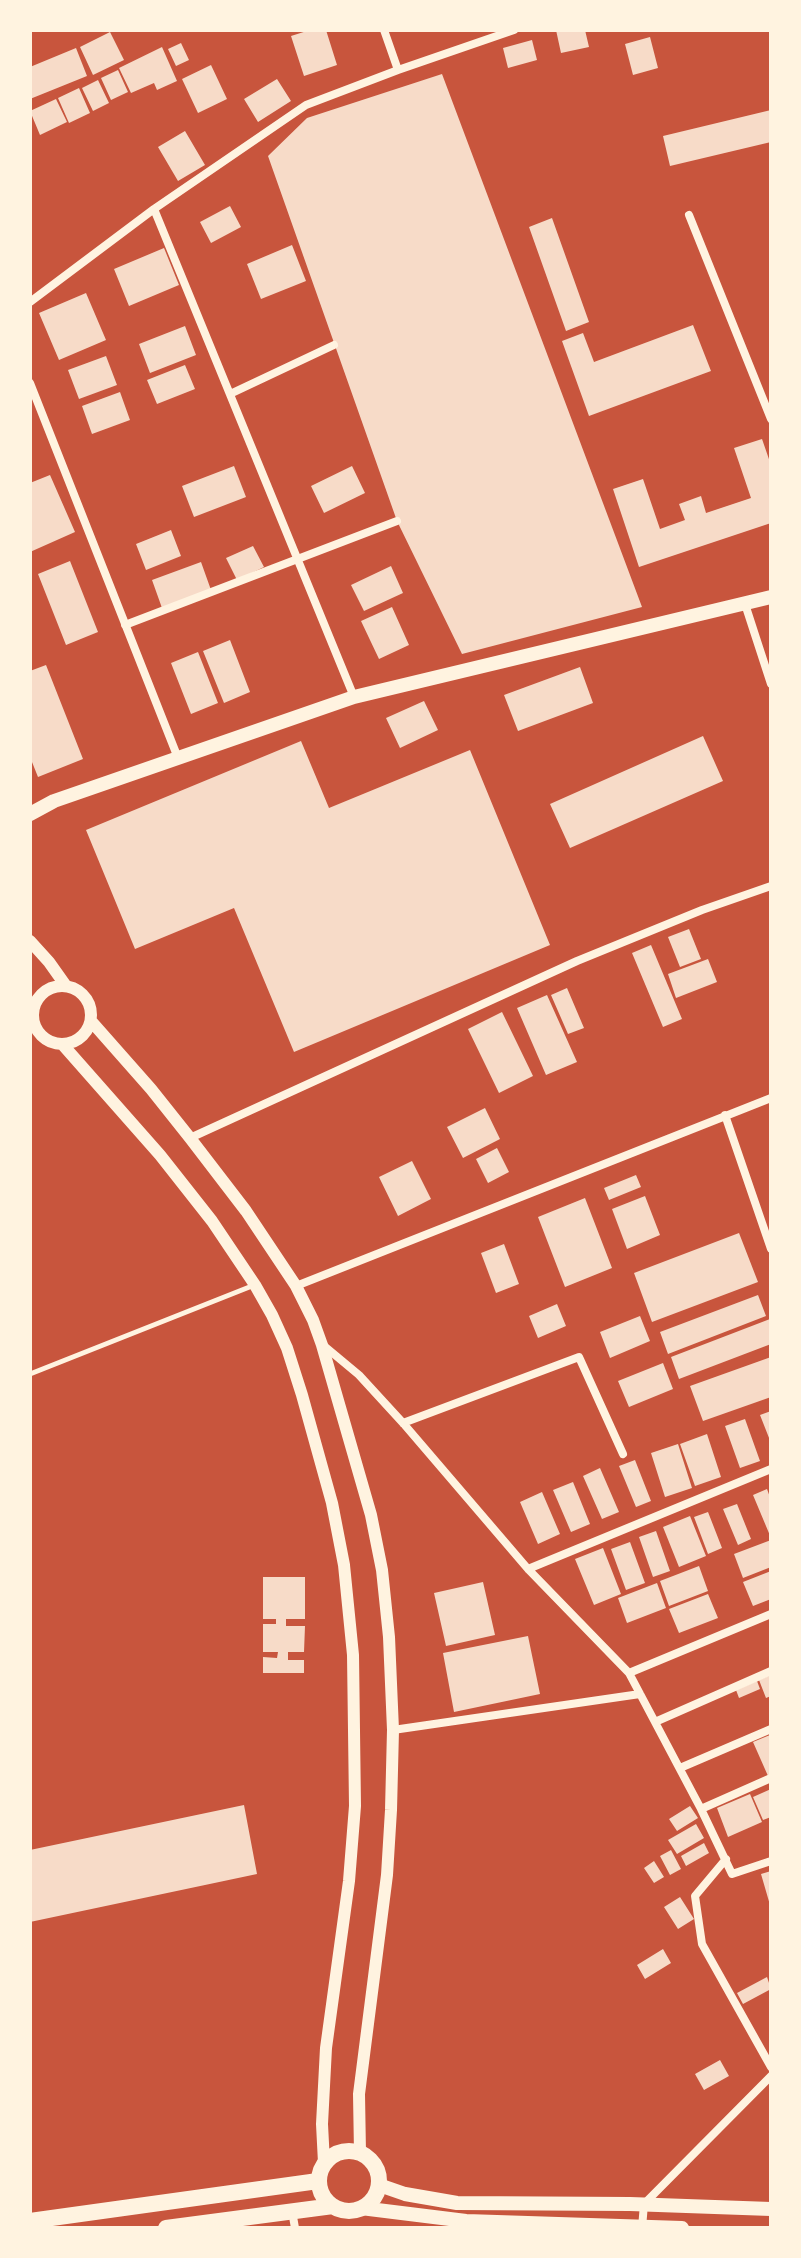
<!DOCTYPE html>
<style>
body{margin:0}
#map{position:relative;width:801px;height:2258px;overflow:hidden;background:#c8553d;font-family:Jost,sans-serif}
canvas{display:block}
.frame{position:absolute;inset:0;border:32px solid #fff3e0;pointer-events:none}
</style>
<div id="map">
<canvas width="801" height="2258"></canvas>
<div class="frame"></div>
</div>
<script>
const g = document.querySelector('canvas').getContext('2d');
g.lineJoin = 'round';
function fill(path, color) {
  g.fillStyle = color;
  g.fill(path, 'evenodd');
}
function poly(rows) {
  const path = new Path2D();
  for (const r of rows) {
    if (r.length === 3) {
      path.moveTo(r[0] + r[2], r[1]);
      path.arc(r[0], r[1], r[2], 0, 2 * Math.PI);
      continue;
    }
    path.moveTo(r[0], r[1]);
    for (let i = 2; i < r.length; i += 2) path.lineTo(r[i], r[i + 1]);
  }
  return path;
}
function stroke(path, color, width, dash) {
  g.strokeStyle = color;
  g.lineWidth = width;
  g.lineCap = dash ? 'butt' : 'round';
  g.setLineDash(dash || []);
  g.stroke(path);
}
fill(poly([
 [310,30,326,30,337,65,304,76,291,36],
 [556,30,585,30,589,47,561,53],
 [110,32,124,60,93,75,80,47],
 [650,37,658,68,633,75,625,44],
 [532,40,537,60,508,68,503,48],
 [181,43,189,60,176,66,168,49],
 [162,47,177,81,157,90,154,83,131,93,119,68],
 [76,48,87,76,30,99,30,67],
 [211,65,227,99,198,113,182,79],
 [118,70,128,92,111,100,101,78],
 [442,74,642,607,462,654,397,521,268,156,307,118],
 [277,79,291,101,258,122,244,99],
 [98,80,109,103,93,111,82,88],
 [79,88,90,113,69,123,58,98],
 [56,99,67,122,40,135,30,111],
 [771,110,771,142,670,166,663,136],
 [185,131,205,165,178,181,158,147],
 [230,206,241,227,211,243,200,222],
 [552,218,589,322,566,331,529,227],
 [292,245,306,281,261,299,247,264],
 [164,248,179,285,129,306,114,269],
 [86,293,106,340,59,360,39,313],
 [693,325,711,371,589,416,562,341,583,333,594,362],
 [185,326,196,355,150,373,139,344],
 [106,356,117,385,79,399,68,370],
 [185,365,195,389,157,404,147,380],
 [120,392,130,420,92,434,82,406],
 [762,439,771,465,771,523,639,567,613,489,643,479,660,529,685,520,679,504,701,496,706,513,751,498,734,448],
 [234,466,246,497,194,517,182,486],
 [352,466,365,493,324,513,311,486],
 [50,475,75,532,30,552,30,483],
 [171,530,181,556,146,570,136,544],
 [253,546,264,567,237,580,226,558],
 [70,561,98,632,66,645,38,574],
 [201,562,211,590,162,608,152,580],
 [391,566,403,593,364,611,351,585],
 [392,607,409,645,379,659,361,621],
 [230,640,250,692,224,703,203,651],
 [198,652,218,703,191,714,171,663],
 [46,665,83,759,38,777,30,757,30,671],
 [580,667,593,703,518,731,504,695],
 [424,701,438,730,400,748,386,718],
 [703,736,723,781,570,848,550,804],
 [301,741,329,808,470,750,550,945,294,1052,234,908,135,949,86,830],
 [689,929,701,959,680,967,668,937],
 [651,945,682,1019,663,1027,632,953],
 [708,959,717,982,676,998,668,974],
 [567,988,584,1028,568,1034,551,995],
 [547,995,577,1062,546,1075,517,1008],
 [502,1012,533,1076,499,1093,468,1029],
 [485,1108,500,1139,463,1158,447,1127],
 [497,1148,509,1172,488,1183,476,1159],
 [412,1161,431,1199,398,1216,379,1177],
 [636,1175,641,1187,609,1200,604,1188],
 [645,1196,660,1235,627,1249,612,1209],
 [585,1198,612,1268,565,1287,538,1217],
 [739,1233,758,1282,652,1322,634,1273],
 [504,1244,519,1284,496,1293,481,1253],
 [758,1295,766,1316,668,1354,660,1332],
 [557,1304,566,1326,538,1338,529,1316],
 [640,1316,650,1341,610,1358,600,1332],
 [770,1319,771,1344,679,1379,671,1357],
 [771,1357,771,1397,703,1421,690,1386],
 [663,1363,673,1389,629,1407,618,1381],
 [771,1411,771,1443,760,1415],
 [745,1419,760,1461,740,1468,725,1426],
 [707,1434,721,1477,695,1486,680,1444],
 [678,1444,692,1488,665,1497,651,1453],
 [635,1460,651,1501,636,1507,619,1466],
 [600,1468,619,1512,602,1519,583,1476],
 [573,1482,590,1524,571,1532,553,1490],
 [767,1489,771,1500,771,1538,753,1495],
 [542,1492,560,1534,538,1544,520,1502],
 [737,1504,751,1539,738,1545,723,1509],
 [708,1512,722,1548,708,1554,694,1517],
 [690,1516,706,1556,679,1567,663,1527],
 [656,1531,670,1571,653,1577,639,1537],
 [771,1540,771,1567,743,1578,734,1554],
 [630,1542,645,1583,626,1590,611,1549],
 [603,1548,621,1594,594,1605,575,1559],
 [699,1566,708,1591,669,1606,660,1581],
 [771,1571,771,1599,753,1606,743,1582],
 [263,1577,305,1577,305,1619,286,1619,286,1626,305,1626,304,1652,288,1652,288,1660,304,1660,304,1673,263,1673,263,1657,277,1658,278,1652,263,1652,263,1624,276,1624,276,1619,263,1619],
 [483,1582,495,1635,446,1646,434,1593],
 [657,1583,666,1608,627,1623,618,1598],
 [708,1594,718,1618,679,1633,669,1609],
 [528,1636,540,1694,454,1712,443,1653],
 [771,1675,771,1696,766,1698,759,1680],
 [757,1681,760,1689,739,1698,736,1690],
 [770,1735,771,1775,768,1776,753,1742],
 [771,1789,771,1817,763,1820,753,1797],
 [750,1794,762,1822,728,1837,717,1808],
 [244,1805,257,1874,30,1922,30,1850],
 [690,1806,698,1818,677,1831,669,1819],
 [696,1824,704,1838,677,1854,668,1840],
 [704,1843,709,1853,686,1866,681,1856],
 [671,1850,681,1869,670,1875,660,1856],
 [654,1861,664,1877,654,1883,644,1868],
 [771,1871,771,1905,770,1905,761,1874],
 [680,1897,694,1919,678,1929,664,1907],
 [663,1949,671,1963,645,1979,637,1965],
 [767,1977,771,1989,743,2004,737,1993],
 [720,2060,729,2076,704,2090,695,2074]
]), '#f7dbc8');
stroke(poly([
 [30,1374,252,1286]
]), '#fff3e0', 5);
stroke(poly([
 [384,30,398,70],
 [154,209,354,697],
 [689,215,771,419],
 [30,302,154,209,306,105,398,70,514,30],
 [30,383,178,758],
 [230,394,334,345],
 [745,604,771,684],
 [125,625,397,521],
 [725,1115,771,1249],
 [190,1138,577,961,702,910,771,886],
 [296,1286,771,1098],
 [323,1345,359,1375,403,1423,528,1569,629,1673,701,1809,732,1874,771,1861],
 [403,1423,579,1357,623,1454],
 [528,1569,771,1469],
 [629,1673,771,1614],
 [655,1722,771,1671],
 [393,1730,640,1694],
 [680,1768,771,1729],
 [701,1809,771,1778],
 [726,1859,695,1896,702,1944,771,2067],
 [292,2211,295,2228],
 [642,2228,644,2204,771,2076]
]), '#fff3e0', 8);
stroke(poly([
 [30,941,49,962,66,986],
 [62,1015,29],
 [91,1021,151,1089,190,1138,246,1211,296,1286,313,1320,322,1345,371,1515,382,1570,389,1637,393,1730,391,1810,387,1875,359,2094,360,2153],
 [63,1045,160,1155,212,1221,255,1285,272,1315,287,1348,302,1395,332,1503,344,1565,353,1655,355,1806,349,1881,326,2048,322,2124,324,2163]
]), '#fff3e0', 12);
stroke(poly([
 [30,814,54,801,354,697,771,597],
 [379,2185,405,2194,457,2203,630,2204,771,2209],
 [361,2208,466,2221,682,2228]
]), '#fff3e0', 14);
stroke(poly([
 [349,2181,30],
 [30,2221,318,2181],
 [166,2228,333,2206]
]), '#fff3e0', 16);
</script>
